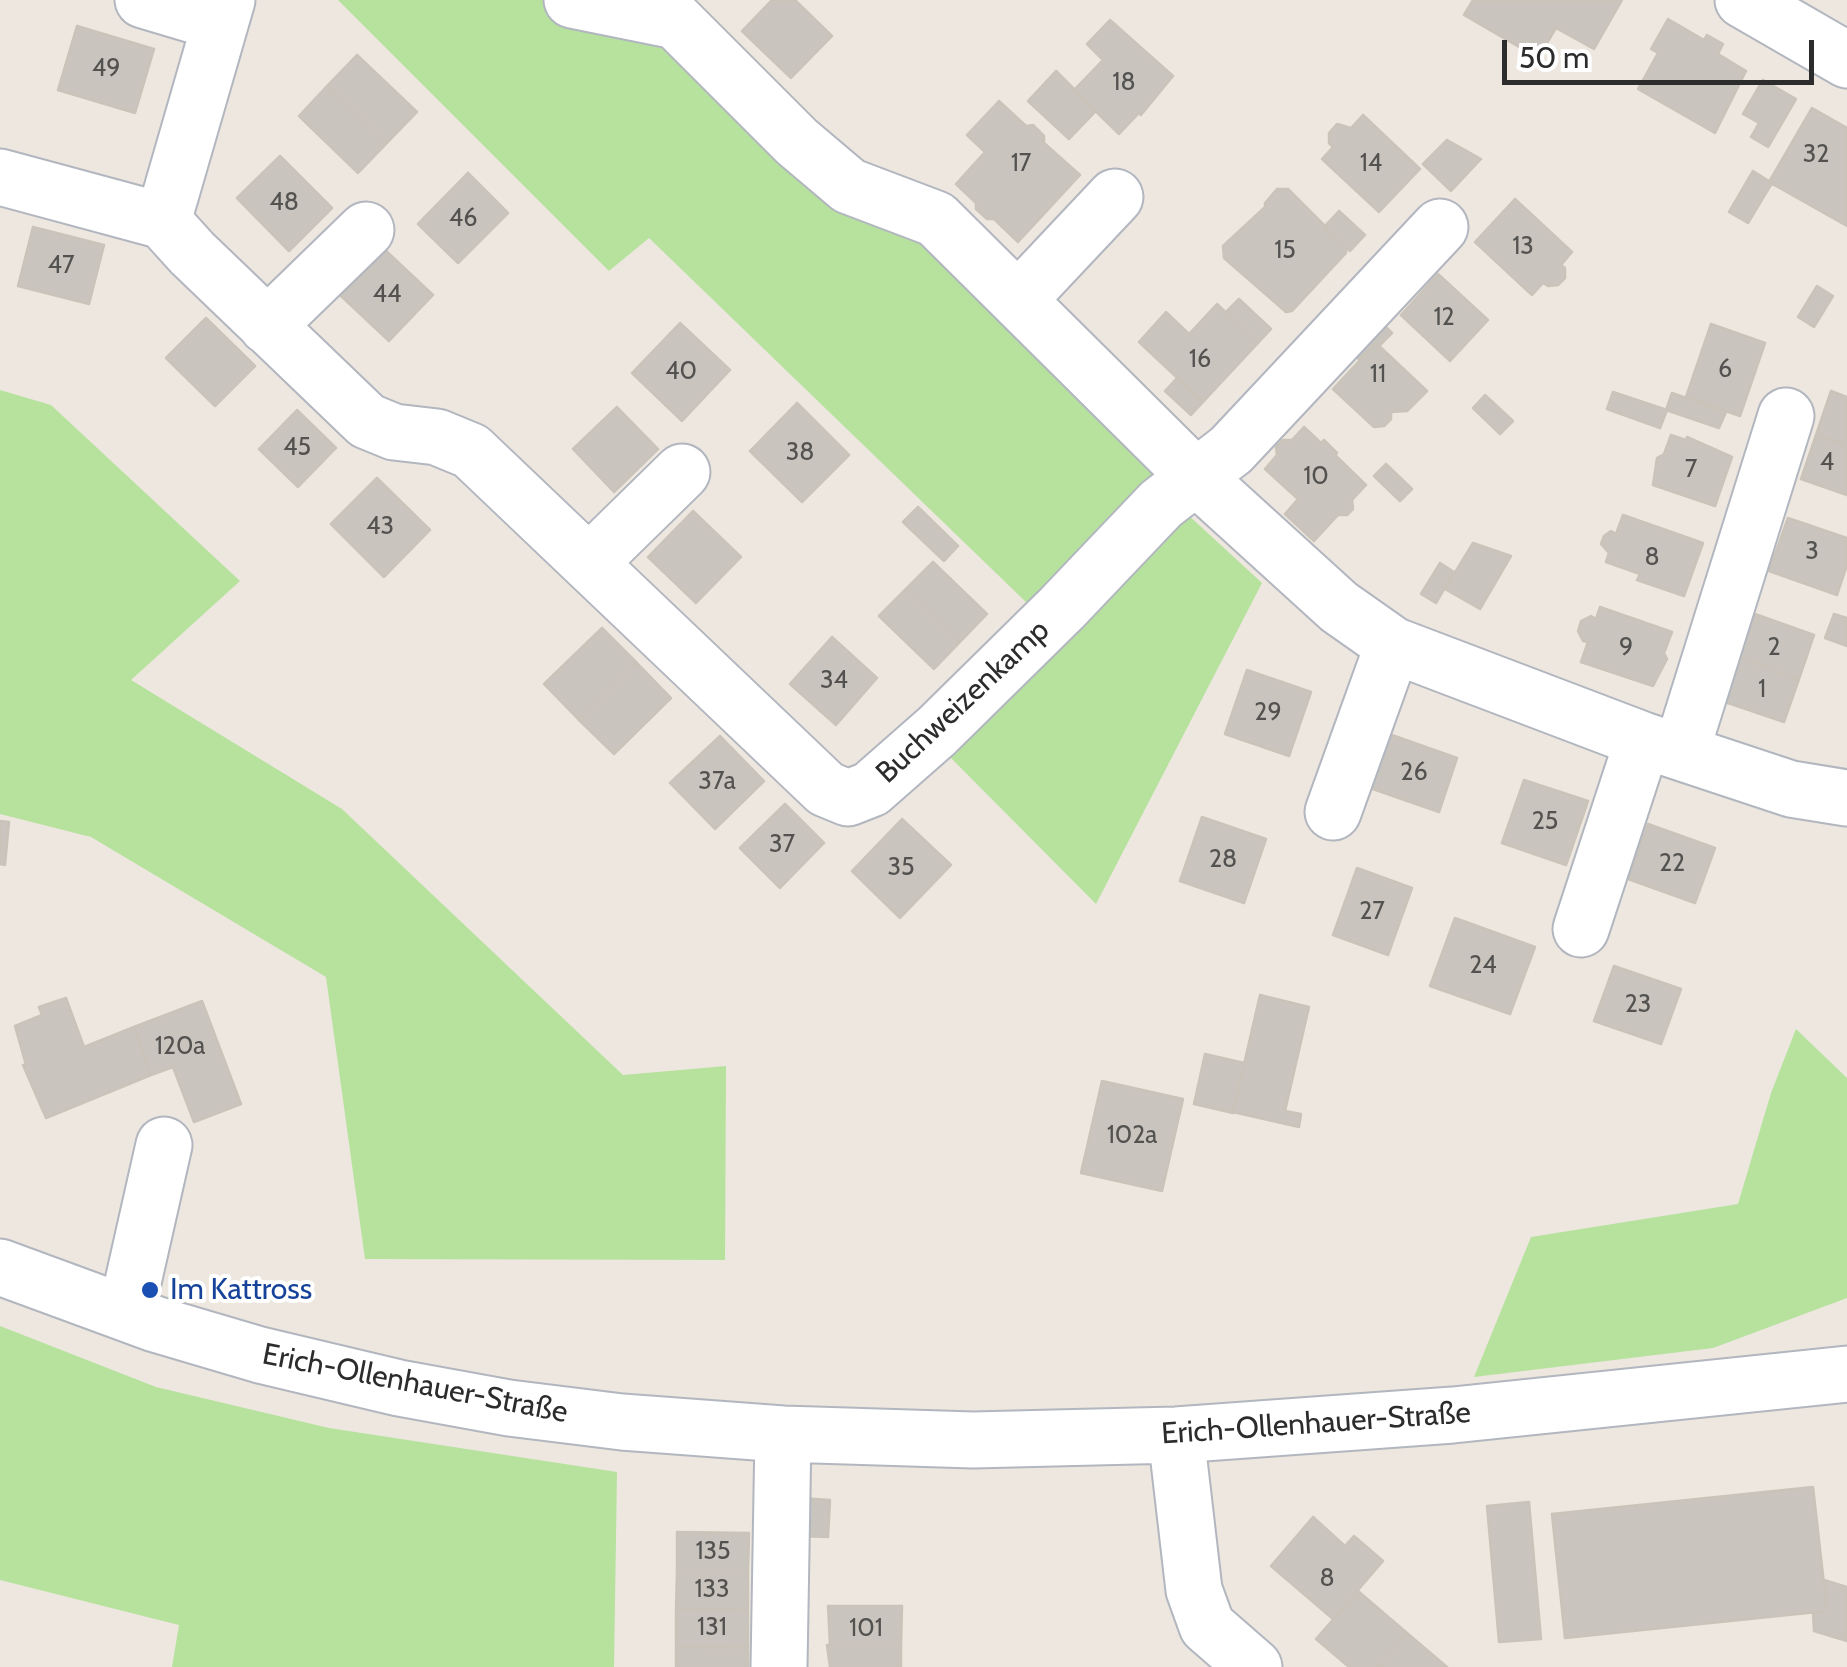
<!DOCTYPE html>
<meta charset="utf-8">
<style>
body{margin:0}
#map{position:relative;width:1847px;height:1667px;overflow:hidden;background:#ede7df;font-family:Cabin,sans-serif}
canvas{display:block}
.scale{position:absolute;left:1502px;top:40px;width:312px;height:45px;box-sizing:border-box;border:5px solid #2c2c2c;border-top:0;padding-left:12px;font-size:30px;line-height:35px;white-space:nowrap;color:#2c2c2c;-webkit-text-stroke:8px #fff;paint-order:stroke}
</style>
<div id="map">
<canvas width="1847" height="1667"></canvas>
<div class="scale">50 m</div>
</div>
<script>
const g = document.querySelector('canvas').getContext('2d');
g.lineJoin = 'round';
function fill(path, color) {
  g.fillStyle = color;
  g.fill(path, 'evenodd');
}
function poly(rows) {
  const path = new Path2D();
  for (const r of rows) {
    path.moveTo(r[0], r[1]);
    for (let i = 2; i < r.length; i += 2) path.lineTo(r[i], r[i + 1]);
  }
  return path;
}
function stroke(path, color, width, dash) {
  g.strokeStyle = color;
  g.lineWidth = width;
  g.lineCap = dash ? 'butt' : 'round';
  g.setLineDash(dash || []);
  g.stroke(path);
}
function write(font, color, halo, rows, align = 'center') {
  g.font = font + ' Cabin,sans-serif';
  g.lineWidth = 8;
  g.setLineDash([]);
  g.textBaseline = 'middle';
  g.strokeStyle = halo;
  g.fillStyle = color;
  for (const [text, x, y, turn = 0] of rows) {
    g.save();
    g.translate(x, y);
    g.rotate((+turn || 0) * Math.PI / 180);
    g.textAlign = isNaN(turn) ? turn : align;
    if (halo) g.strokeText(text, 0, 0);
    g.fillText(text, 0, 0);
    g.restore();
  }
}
fill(poly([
 [338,0,547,0,573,24,672,51,910,235,1159,470,1027,603,649,238,609,271],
 [0,390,51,405,240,581,131,680,342,809,623,1075,726,1066,725,1260,365,1259,326,977,91,837,0,814],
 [1186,513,1262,583,1096,904,943,750],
 [1796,1029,1847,1078,1847,1298,1713,1348,1474,1377,1531,1237,1738,1204,1771,1093],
 [0,1326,156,1387,329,1428,617,1472,614,1667,172,1667,179,1625,0,1580]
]), '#b6e29e');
const building = poly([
 [772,0,795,0,832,36,791,78,742,31,772,0],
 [1473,0,1622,0,1594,49,1556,28,1538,58,1464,15,1473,0],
 [1668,19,1704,40,1707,35,1723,44,1718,54,1746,71,1715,133,1638,89,1658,53,1651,49,1668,19],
 [1110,20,1173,76,1141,115,1139,113,1119,134,1074,90,1103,60,1087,44,1110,20],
 [77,26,154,49,135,113,58,90,77,26],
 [357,55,417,112,387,143,327,86,357,55],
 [1056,71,1096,111,1069,139,1028,101,1056,71],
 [1763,80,1796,99,1768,147,1751,137,1759,123,1743,114,1763,80],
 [327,86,387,143,358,173,299,116,327,86],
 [999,101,1026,126,1033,125,1044,136,1044,143,1080,175,1018,242,994,219,987,219,976,209,976,203,956,184,985,152,967,135,999,101],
 [1812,108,1847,128,1847,226,1769,182,1812,108],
 [1363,115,1420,169,1379,212,1322,159,1333,147,1329,143,1329,133,1337,124,1351,128,1363,115],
 [1447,140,1481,159,1451,191,1423,164,1447,140],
 [280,156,332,208,289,251,237,198,280,156],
 [1753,171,1772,183,1748,223,1729,212,1753,171],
 [468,173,508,213,458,263,418,224,468,173],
 [1277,189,1288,189,1346,247,1346,253,1292,311,1286,312,1224,258,1223,246,1265,207,1265,203,1277,189],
 [1515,199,1572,252,1561,265,1565,268,1565,278,1558,285,1548,286,1543,283,1532,295,1475,242,1515,199],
 [1339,211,1365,235,1350,251,1324,227,1339,211],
 [33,227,104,245,89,304,18,286,33,227],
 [384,249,433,295,389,341,340,295,384,249],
 [1438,274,1488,320,1450,361,1401,315,1438,274],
 [1817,286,1833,296,1814,327,1798,317,1817,286],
 [1239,299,1271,329,1258,343,1226,312,1239,299],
 [1217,304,1258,343,1203,402,1139,342,1166,312,1189,334,1217,304],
 [1369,311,1392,333,1379,346,1376,343,1360,360,1341,342,1369,311],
 [206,318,255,366,215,406,166,358,206,318],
 [680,323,730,370,682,421,632,373,680,323],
 [1711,324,1765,343,1740,416,1686,397,1711,324],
 [1376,343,1427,391,1407,411,1391,412,1391,419,1384,426,1374,427,1333,389,1376,343],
 [1177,378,1203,402,1191,415,1165,391,1177,378],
 [1831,391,1847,397,1847,446,1816,435,1831,391],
 [1613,392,1667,410,1660,428,1607,409,1613,392],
 [1672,393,1726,412,1719,428,1666,410,1672,393],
 [1485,395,1513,421,1500,434,1473,408,1485,395],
 [797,403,849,455,802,502,750,451,797,403],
 [617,407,658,449,614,492,573,449,617,407],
 [297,410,336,448,298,487,259,449,297,410],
 [1304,427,1321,443,1324,440,1337,453,1335,455,1366,485,1352,500,1353,509,1347,515,1338,515,1314,541,1285,514,1298,499,1265,469,1277,455,1276,447,1283,440,1292,440,1304,427],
 [1671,435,1686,440,1687,437,1732,457,1715,506,1653,485,1657,458,1664,454,1671,435],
 [1816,435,1847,446,1847,495,1801,479,1816,435],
 [1386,464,1412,489,1400,501,1374,476,1386,464],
 [377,478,430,530,384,577,331,524,377,478],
 [918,507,958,546,944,561,903,522,918,507],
 [693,511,741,557,696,603,648,557,693,511],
 [1623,515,1703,543,1684,596,1637,580,1640,574,1606,562,1609,553,1601,544,1604,536,1611,531,1616,534,1623,515],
 [1788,518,1847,538,1847,565,1837,595,1769,571,1788,518],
 [1473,543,1511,556,1480,609,1445,589,1473,543],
 [933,562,987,614,960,642,906,589,933,562],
 [1440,563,1454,572,1436,603,1421,594,1440,563],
 [906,589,960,642,934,669,879,616,906,589],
 [1600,607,1672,632,1664,653,1667,659,1653,686,1581,662,1588,642,1583,641,1578,631,1581,621,1591,616,1596,619,1600,607],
 [1755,614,1814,635,1799,679,1735,656,1741,639,1745,640,1755,614],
 [1834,614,1847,618,1847,646,1825,638,1834,614],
 [602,628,637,663,579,720,544,684,602,628],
 [832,637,877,678,836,725,790,684,832,637],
 [1735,656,1799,679,1784,722,1725,702,1735,656],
 [637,663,671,698,614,754,579,720,637,663],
 [1247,670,1311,692,1289,756,1225,734,1247,670],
 [1389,734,1457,758,1439,812,1370,788,1389,734],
 [720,736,764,781,715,829,670,783,720,736],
 [1524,780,1588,801,1566,865,1502,843,1524,780],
 [785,804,824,843,780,888,740,848,785,804],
 [1202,817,1266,839,1244,903,1180,881,1202,817],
 [902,819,951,865,900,918,852,871,902,819],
 [0,821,9,822,5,865,0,864,0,821],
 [1648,824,1715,848,1695,903,1628,879,1648,824],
 [1357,868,1412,888,1388,955,1333,935,1357,868],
 [1455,918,1535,947,1510,1014,1430,986,1455,918],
 [1614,966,1681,989,1661,1044,1594,1021,1614,966],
 [1260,995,1309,1007,1285,1111,1301,1114,1299,1127,1233,1112,1260,995],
 [66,998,84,1047,134,1027,151,1075,46,1118,23,1065,26,1065,15,1026,42,1015,39,1007,66,998],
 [202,1001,241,1104,194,1122,173,1067,151,1075,134,1027,202,1001],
 [1205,1054,1244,1063,1233,1113,1194,1104,1205,1054],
 [1102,1081,1183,1099,1162,1191,1081,1173,1102,1081],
 [1813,1487,1827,1611,1565,1638,1552,1514,1813,1487],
 [799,1498,830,1500,828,1537,797,1536,799,1498],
 [1529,1502,1541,1639,1499,1642,1487,1506,1529,1502],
 [1313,1517,1345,1546,1354,1536,1383,1561,1333,1619,1271,1566,1313,1517],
 [677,1532,749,1533,748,1571,677,1571,677,1532],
 [677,1571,748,1571,748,1610,676,1609,677,1571],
 [1824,1580,1847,1587,1847,1641,1814,1631,1813,1613,1827,1611,1824,1580],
 [1358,1591,1407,1633,1378,1667,1349,1667,1316,1639,1358,1591],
 [828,1606,902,1606,901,1645,830,1645,828,1606],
 [676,1609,748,1610,748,1648,676,1647,676,1609],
 [1407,1633,1447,1667,1378,1667,1407,1633],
 [827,1645,901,1645,901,1667,830,1667,827,1645],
 [676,1647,748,1648,748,1667,676,1667,676,1647]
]);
fill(building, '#c9c5be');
stroke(building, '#c9c3b9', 2.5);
const minor = poly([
 [143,0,220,23],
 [227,0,163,221,192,253,367,421,394,432,437,437,471,451,826,789,848,798,871,789,937,731,1062,608,1161,504,1231,450,1440,227],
 [572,0,676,21,797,142,849,186,936,219,1196,477,1339,607,1393,645,1643,740,1791,789,1847,798],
 [1743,0,1847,60],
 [0,177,163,221],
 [1018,300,1115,197],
 [267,326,366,230],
 [589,563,682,472],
 [1681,752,1786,416],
 [1333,812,1393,645],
 [1581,929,1643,740],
 [0,1267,155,1324,260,1355,399,1388,509,1408,622,1422,783,1434,973,1440,1176,1435,1453,1415,1847,1374],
 [126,1313,164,1145],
 [1176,1435,1194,1590,1207,1626,1254,1667],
 [779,1667,783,1434]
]);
stroke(minor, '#b2b6bf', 59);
stroke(minor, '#fff', 55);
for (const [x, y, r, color] of [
 [150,1290,10,"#1a4fb4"]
]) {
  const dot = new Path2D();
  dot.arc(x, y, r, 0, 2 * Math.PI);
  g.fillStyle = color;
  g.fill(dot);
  stroke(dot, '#fff', 4);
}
write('25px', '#535250', null, [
 ["49",106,69],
 ["18",1124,83],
 ["32",1816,155],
 ["17",1021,164],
 ["14",1371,164],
 ["48",284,203],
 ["46",463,219],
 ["13",1523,247],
 ["15",1285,251],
 ["47",61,266],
 ["44",387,295],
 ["12",1444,318],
 ["16",1200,360],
 ["6",1725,370],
 ["40",681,372],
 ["11",1378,375],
 ["45",297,448],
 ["38",800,453],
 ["4",1827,463],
 ["7",1691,470],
 ["10",1316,477],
 ["43",380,527],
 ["3",1812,552],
 ["8",1652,558],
 ["9",1626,648],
 ["2",1774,648],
 ["34",834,681],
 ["1",1762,690],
 ["29",1268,713],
 ["26",1414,773],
 ["37a",717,782],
 ["25",1545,822],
 ["37",782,845],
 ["28",1223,860],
 ["22",1672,864],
 ["35",901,868],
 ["27",1372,912],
 ["24",1483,966],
 ["23",1638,1005],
 ["120a",180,1047],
 ["102a",1132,1136],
 ["135",713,1552],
 ["8",1327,1579],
 ["133",712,1590],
 ["131",712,1628],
 ["101",866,1629]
]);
write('30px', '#2c2c2c', '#fff', [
 ["Buchweizenkamp",963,702,-43],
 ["Erich-Ollenhauer-Straße",415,1384,11],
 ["Erich-Ollenhauer-Straße",1316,1424,-4]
]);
write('30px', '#164399', '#fff', [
 ["Im Kattross",170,1290]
], 'left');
</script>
